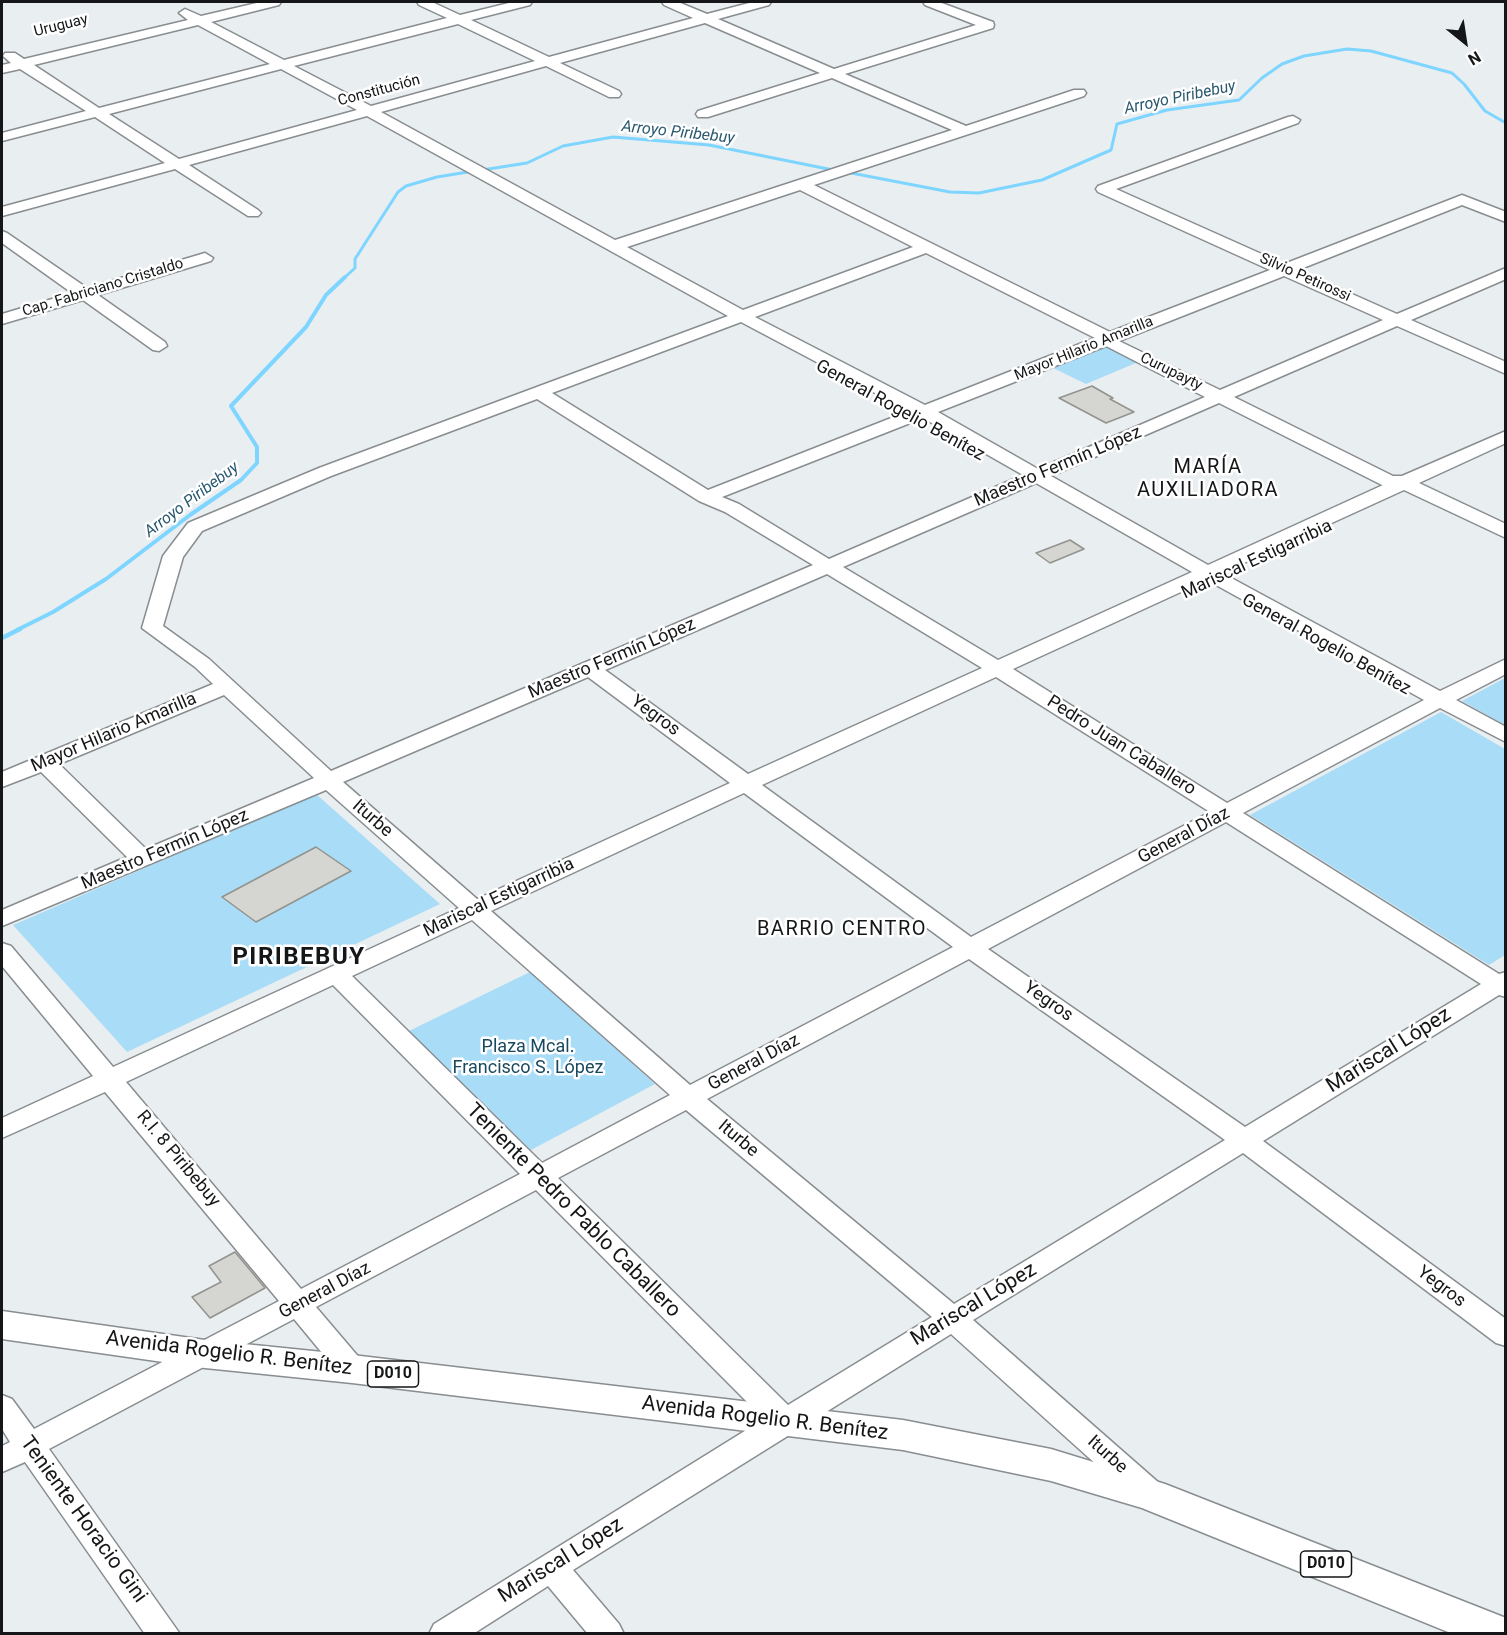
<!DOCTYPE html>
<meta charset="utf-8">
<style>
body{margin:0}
#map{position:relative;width:1507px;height:1635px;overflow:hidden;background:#e9eef1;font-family:Roboto,sans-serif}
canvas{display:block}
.frame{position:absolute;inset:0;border:3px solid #151617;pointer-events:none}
.north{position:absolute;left:1435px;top:12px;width:60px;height:60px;-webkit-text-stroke:4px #fff;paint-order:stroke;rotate:150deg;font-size:16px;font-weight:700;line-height:24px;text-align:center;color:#151617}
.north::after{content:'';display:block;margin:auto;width:21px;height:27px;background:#151617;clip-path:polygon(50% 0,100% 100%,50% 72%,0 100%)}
</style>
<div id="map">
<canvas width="1507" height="1635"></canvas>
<div class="frame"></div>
<div class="north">N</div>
</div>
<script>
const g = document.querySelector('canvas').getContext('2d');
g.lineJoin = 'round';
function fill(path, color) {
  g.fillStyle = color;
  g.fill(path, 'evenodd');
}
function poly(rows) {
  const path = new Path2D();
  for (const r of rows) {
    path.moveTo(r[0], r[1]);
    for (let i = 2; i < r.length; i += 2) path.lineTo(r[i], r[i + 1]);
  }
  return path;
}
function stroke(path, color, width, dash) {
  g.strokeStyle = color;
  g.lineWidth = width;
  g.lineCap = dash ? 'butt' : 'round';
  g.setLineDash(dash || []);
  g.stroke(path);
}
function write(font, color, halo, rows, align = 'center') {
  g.font = font + ' Roboto,sans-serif';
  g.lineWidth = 5;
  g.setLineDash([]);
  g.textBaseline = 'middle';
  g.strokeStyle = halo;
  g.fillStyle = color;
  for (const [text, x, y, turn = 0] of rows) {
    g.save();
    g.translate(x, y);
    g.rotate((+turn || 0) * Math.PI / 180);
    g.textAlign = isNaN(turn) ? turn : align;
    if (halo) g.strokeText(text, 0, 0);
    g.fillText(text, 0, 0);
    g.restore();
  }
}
fill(poly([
 [1108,343,1143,360,1086,384,1051,367],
 [1505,678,1505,725,1462,701],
 [1441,712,1505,749,1505,955,1489,965,1250,815],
 [316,794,440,904,127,1052,13,925],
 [530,972,655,1084,531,1150,409,1031]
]), '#a9dcf7');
stroke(poly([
 [482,170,527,163,563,146,613,137,709,145,838,171],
 [846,172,950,192,979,193,1042,180,1111,150,1117,124,1167,110,1239,100,1262,78,1282,64,1304,56,1347,49,1371,51,1452,73,1464,84,1485,111,1506,123],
 [343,279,355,268,355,259,398,192,406,186,437,177,474,171]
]), '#7ed5ff', 3);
stroke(poly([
 [17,630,53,612,106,579,190,515,241,480,257,463,257,447,231,406,306,327,326,295,345,277]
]), '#7ed5ff', 4);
stroke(poly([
 [2,638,20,629]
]), '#7ed5ff', 4.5);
const building = poly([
 [1092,386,1113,398,1110,399,1134,412,1106,423,1059,398,1092,386],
 [1070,540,1084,549,1050,563,1036,553,1070,540],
 [316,847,351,871,256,922,222,897,316,847],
 [235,1252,265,1288,210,1318,192,1297,221,1282,209,1266,235,1252]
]);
fill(building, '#d5d6d1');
stroke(building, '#93938e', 1.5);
const minor = poly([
 [261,2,281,2,279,5,211,22,284,60,447,18,419,5,417,2,432,2,460,15,513,2,532,2,530,5,471,20,549,57,693,18,664,5,662,2,678,2,707,14,753,2,771,2,769,5,718,19,834,69,976,25,925,5,923,2,939,2,993,22,994,25,993,28,845,74,966,126,1074,90,1084,90,1086,93,1084,96,814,185,1110,332,1270,270,1098,192,1096,189,1098,186,1288,117,1293,116,1300,120,1298,123,1116,189,1284,264,1462,195,1506,212,1506,222,1462,205,1298,270,1397,314,1506,268,1506,279,1411,320,1506,362,1506,374,1397,326,1234,397,1393,476,1402,476,1506,431,1506,443,1419,483,1506,524,1506,538,1404,490,1222,573,1440,691,1506,659,1506,674,1456,700,1506,727,1506,742,1440,708,1243,813,1499,974,1506,972,1506,997,1499,995,1263,1141,1506,1319,1506,1346,1496,1343,1243,1153,973,1320,1159,1483,1163,1492,1159,1501,1148,1505,1137,1501,951,1334,573,1570,619,1624,624,1634,588,1634,548,1586,473,1634,429,1634,434,1624,764,1419,536,1190,316,1307,362,1361,367,1369,362,1377,352,1380,342,1377,294,1319,49,1449,180,1634,145,1634,25,1462,2,1472,2,1446,10,1442,2,1429,2,1395,12,1399,34,1429,279,1301,105,1092,2,1138,2,1118,93,1076,2,966,2,943,11,946,113,1067,459,908,326,790,2,926,2,910,127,857,41,772,2,787,2,772,213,684,195,667,142,628,163,556,188,523,319,468,728,316,367,116,189,165,258,210,261,213,258,216,248,216,175,169,2,216,2,207,165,163,95,117,2,141,2,133,86,111,20,69,2,73,2,65,11,63,3,56,5,53,15,53,24,59,188,20,179,13,185,9,201,16,261,2],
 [705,23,820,73,698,111,696,114,698,117,708,117,832,78,952,130,615,240,381,112,546,66,609,97,619,97,621,94,619,91,560,63,705,23],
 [458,24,535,61,371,106,294,66,458,24],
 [198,25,270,64,99,108,34,65,198,25],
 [281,69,357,110,179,159,109,114,281,69],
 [800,190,913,247,743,310,627,247,800,190],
 [926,253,1095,338,925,405,755,317,926,253],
 [1284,276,1383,320,1220,390,1119,341,1284,276],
 [741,322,909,411,708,490,552,393,741,322],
 [1106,346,1205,397,1038,469,938,412,1106,346],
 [537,399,699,501,725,512,813,565,331,771,209,659,163,626,183,557,202,531,331,476,537,399],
 [1219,403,1382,485,1383,485,1208,565,1051,476,1219,403],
 [923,418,1023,475,829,559,739,504,722,497,923,418],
 [1036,483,1192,572,998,660,843,567,1036,483],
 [827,574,982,668,748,774,605,670,827,574],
 [1207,580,1424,700,1227,803,1013,669,1207,580],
 [588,677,730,783,477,899,343,782,588,677],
 [996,677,1210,812,971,937,762,785,996,677],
 [224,695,314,778,146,849,59,764,224,695],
 [744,793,953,947,690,1085,491,911,744,793],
 [1226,822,1481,984,1245,1127,988,949,1226,822],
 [472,920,670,1095,542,1163,352,976,472,920],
 [969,959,1225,1140,954,1304,707,1099,969,959],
 [333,985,520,1174,301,1289,126,1082,333,985],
 [686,1110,932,1317,788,1405,558,1178,686,1110],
 [2,231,7,233,87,288,205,253,213,258,211,261,98,295,165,342,167,346,159,351,153,350,83,300,2,324,2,314,72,293,2,243,2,231]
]);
const major = poly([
 [2,1311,205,1340,352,1355,903,1420,1051,1449,1165,1484,1506,1618,1506,1634,1453,1634,1142,1508,1051,1481,903,1450,352,1383,205,1368,2,1339,2,1311]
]);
stroke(minor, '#888d90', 3);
stroke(major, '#888d90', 3);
fill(minor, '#fff');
fill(major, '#fff');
write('15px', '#151617', '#fff', [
 ["Uruguay",61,26,-14],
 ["Constitución",379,91,-15],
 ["Silvio Petirossi",1305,278,24],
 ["Cap. Fabriciano Cristaldo",103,288,-17],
 ["Mayor Hilario Amarilla",1084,349,-22],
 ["Curupayty",1171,372,26]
]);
write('italic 16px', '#2a5970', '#fff', [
 ["Arroyo Piribebuy",1180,98,-12],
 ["Arroyo Piribebuy",678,133,6],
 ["Arroyo Piribebuy",192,500,-37]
]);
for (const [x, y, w] of [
 [393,1374,51],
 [1326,1564,51]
]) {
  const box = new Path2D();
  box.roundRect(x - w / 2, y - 13, w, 26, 4.5);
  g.fillStyle = '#fff';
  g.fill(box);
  stroke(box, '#151617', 1.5);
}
write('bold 16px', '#151617', null, [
 ["D010",393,1374],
 ["D010",1326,1564]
]);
write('18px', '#151617', '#fff', [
 ["General Rogelio Benítez",900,411,29],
 ["Maestro Fermín López",1058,467,-23],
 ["Mariscal Estigarribia",1257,560,-25],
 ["General Rogelio Benítez",1326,645,29],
 ["Maestro Fermín López",612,659,-23],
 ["Yegros",655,716,36],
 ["Mayor Hilario Amarilla",114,733,-23],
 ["Pedro Juan Caballero",1121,746,32],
 ["Iturbe",372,819,41],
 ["General Díaz",1184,836,-28],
 ["Maestro Fermín López",165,850,-23],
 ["Mariscal Estigarribia",499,898,-25],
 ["Yegros",1048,1002,35],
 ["General Díaz",754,1063,-28],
 ["Iturbe",738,1139,40],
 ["R.I. 8 Piribebuy",178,1159,50],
 ["Yegros",1441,1287,37],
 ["General Díaz",325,1291,-28],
 ["Iturbe",1107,1455,42]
]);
write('18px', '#18495f', '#fff', [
 ["Plaza Mcal.",528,1047],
 ["Francisco S. López",528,1068]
]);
g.letterSpacing = '1.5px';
write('20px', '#151617', '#fff', [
 ["MARÍA",1208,468],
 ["AUXILIADORA",1208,491],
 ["BARRIO CENTRO",842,930]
]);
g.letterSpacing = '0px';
write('21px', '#151617', '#fff', [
 ["Mariscal López",1389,1051,-32],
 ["Teniente Pedro Pablo Caballero",573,1211,45],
 ["Mariscal López",974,1305,-31],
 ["Avenida Rogelio R. Benítez",229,1354,7],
 ["Avenida Rogelio R. Benítez",765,1419,7],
 ["Teniente Horacio Gini",83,1520,54],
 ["Mariscal López",561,1561,-32]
]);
g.letterSpacing = '1.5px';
write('bold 24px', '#151617', '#fff', [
 ["PIRIBEBUY",299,958]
]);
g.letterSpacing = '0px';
</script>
